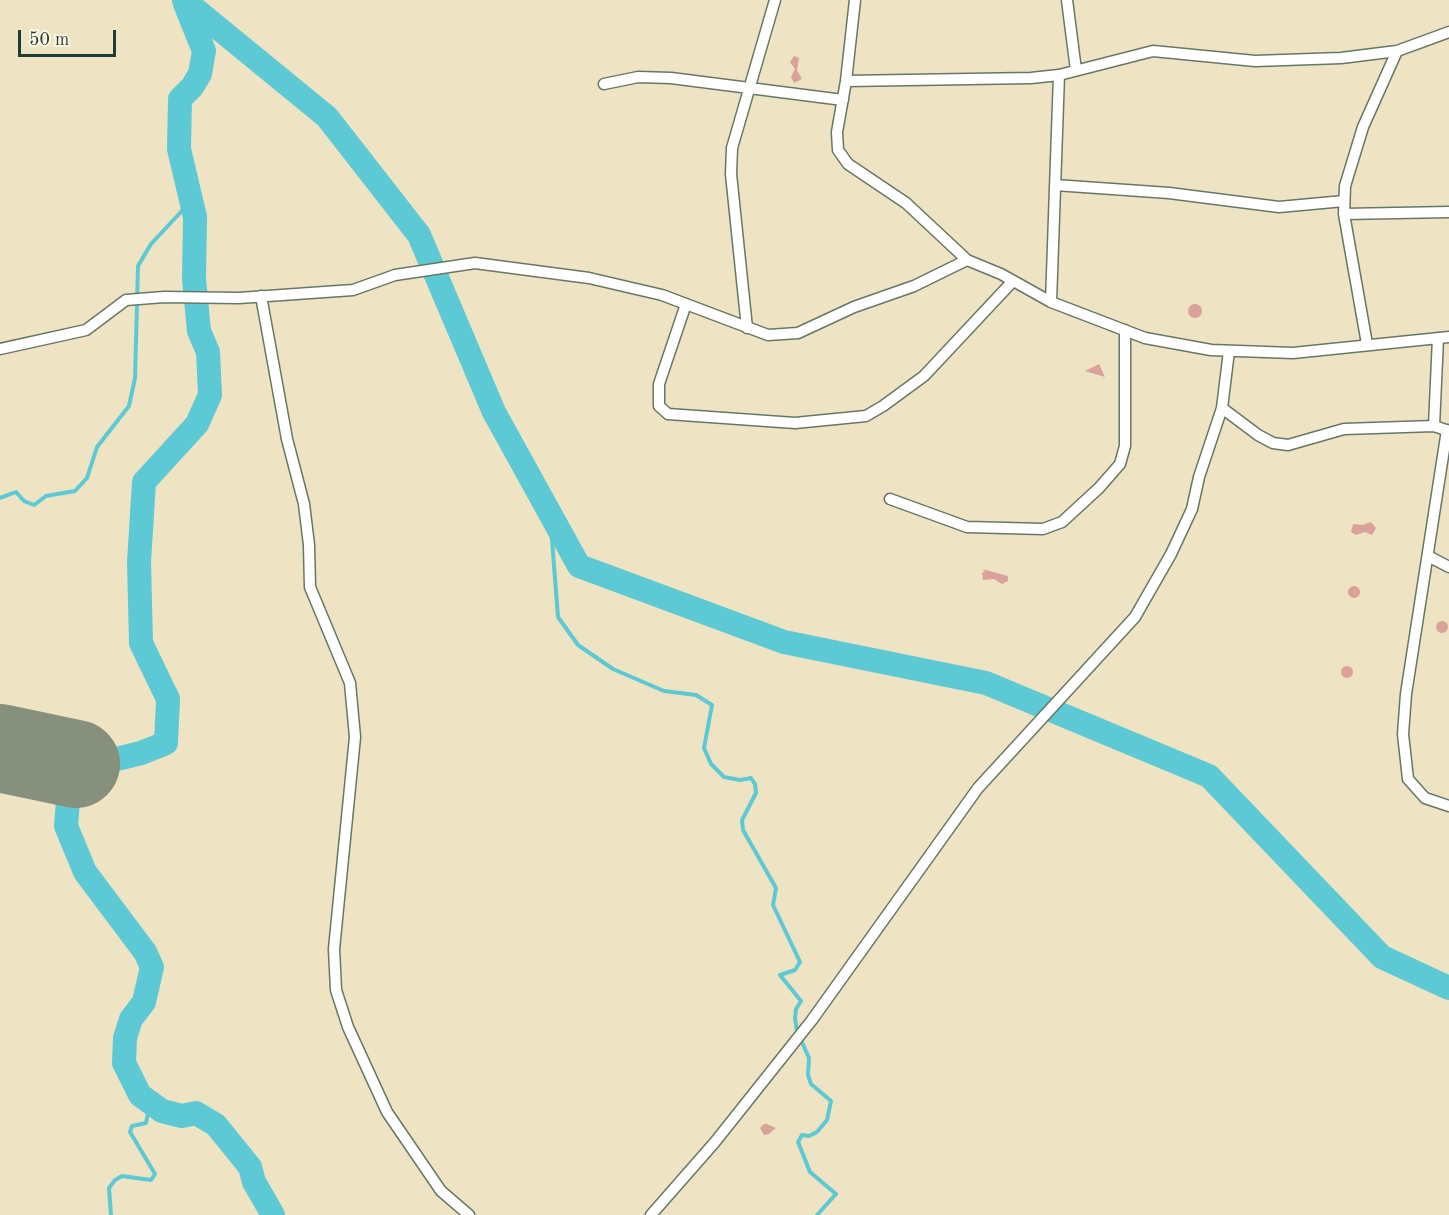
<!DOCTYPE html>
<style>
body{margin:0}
#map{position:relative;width:1449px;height:1215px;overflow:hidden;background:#eee4c4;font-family:"Old Standard TT",serif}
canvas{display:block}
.scale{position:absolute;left:18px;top:30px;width:98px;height:27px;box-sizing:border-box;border:3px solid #1f3d34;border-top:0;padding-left:8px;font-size:18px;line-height:21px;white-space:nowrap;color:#1f3d34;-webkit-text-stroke:4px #fcf5e5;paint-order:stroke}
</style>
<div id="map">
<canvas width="1449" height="1215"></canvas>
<div class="scale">50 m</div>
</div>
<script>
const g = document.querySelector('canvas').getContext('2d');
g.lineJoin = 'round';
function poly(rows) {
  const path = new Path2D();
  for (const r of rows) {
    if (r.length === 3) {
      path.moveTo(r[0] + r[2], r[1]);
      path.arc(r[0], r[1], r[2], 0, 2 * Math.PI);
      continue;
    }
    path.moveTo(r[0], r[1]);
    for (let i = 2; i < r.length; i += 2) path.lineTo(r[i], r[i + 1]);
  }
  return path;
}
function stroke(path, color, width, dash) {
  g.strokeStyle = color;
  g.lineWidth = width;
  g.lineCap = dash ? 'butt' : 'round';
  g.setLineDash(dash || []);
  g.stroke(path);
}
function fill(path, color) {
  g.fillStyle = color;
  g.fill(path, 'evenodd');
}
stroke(poly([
 [0,498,16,492,24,501,34,505,46,496,75,491,87,478,97,447,129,406,135,378,138,266,151,244,192,200],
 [550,514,558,617,578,645,613,669,664,691,696,695,712,705,704,748,711,764,724,777,740,780,751,778,755,784,756,793,742,820,743,830,776,888,773,905,800,962,795,970,780,975,801,1001,796,1009,795,1018,797,1031,809,1058,808,1075,811,1084,831,1101,827,1120,817,1132,809,1136,802,1135,798,1142,810,1172,836,1194,817,1215],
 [111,1215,109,1188,115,1180,122,1176,151,1180,155,1174,130,1132,132,1126,146,1123,150,1103]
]), '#5dc9d4', 4);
stroke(poly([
 [184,0,327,117,419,235,494,412,579,566,784,642,986,683,1209,776,1382,957,1449,988],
 [185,4,204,51,200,74,192,87,180,99,179,149,195,217,194,279,199,331,208,352,210,395,197,424,144,482,139,562,141,643,168,699,166,743,141,753,77,769,70,777,66,826,85,872,145,952,152,967,144,1002,131,1019,125,1038,124,1063,140,1095,162,1111,182,1116,196,1113,216,1125,250,1167,254,1182,273,1215]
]), '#5dc9d4', 24);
stroke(poly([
 [0,748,76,764]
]), '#86907c', 88);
fill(poly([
 [794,56,799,58,797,70,802,79,794,83,791,77,795,69,790,62],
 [1195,311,7],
 [1099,364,1105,377,1085,371],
 [1371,522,1376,528,1372,535,1365,532,1356,535,1351,532,1353,524,1362,525],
 [982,569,1008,576,1008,581,1002,584,994,579,983,580,982,573,985,571],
 [1354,592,6],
 [1442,627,6],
 [1347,672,6],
 [764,1124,767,1124,776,1128,769,1134,764,1135,760,1128]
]), '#dba19b');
const street = poly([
 [855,0,846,81,837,132,838,150,848,164,906,203,967,260],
 [1067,0,1076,70],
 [846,81,1031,78,1059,75,1153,51,1255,61,1341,58,1397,51,1449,32],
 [604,84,638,77,671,78,843,100],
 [1055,185,1169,193,1279,207,1344,201],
 [1344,214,1449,212],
 [261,296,287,439,304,504,309,545,310,587,350,683,355,737,334,949,336,990,348,1027,387,1112,441,1191,469,1215],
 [1051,302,1059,75],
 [686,304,659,384,659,406,668,414,795,423,866,416,883,406,924,376,1013,281],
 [747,328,731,174,732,148,775,0],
 [1367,344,1344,214,1345,186,1363,127,1397,51],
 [0,349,86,330,126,300,164,297,239,298,353,290,395,275,475,263,589,278,662,295,768,335,798,333,854,307,914,286,967,260,1001,274,1051,302,1145,338,1211,350,1293,353,1449,337],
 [1222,408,1258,435,1273,443,1288,445,1344,429,1434,426,1449,431],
 [1434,426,1438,338],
 [1447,430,1406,694,1403,734,1408,779,1425,798,1449,806],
 [890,499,967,527,1043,529,1062,522,1099,488,1120,464,1125,446,1125,330],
 [1428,556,1449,567],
 [651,1215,715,1142,812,1020,978,788,1135,617,1171,554,1192,509,1199,477,1222,408,1229,351]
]);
stroke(street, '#677766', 13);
stroke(street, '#fff', 10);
</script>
